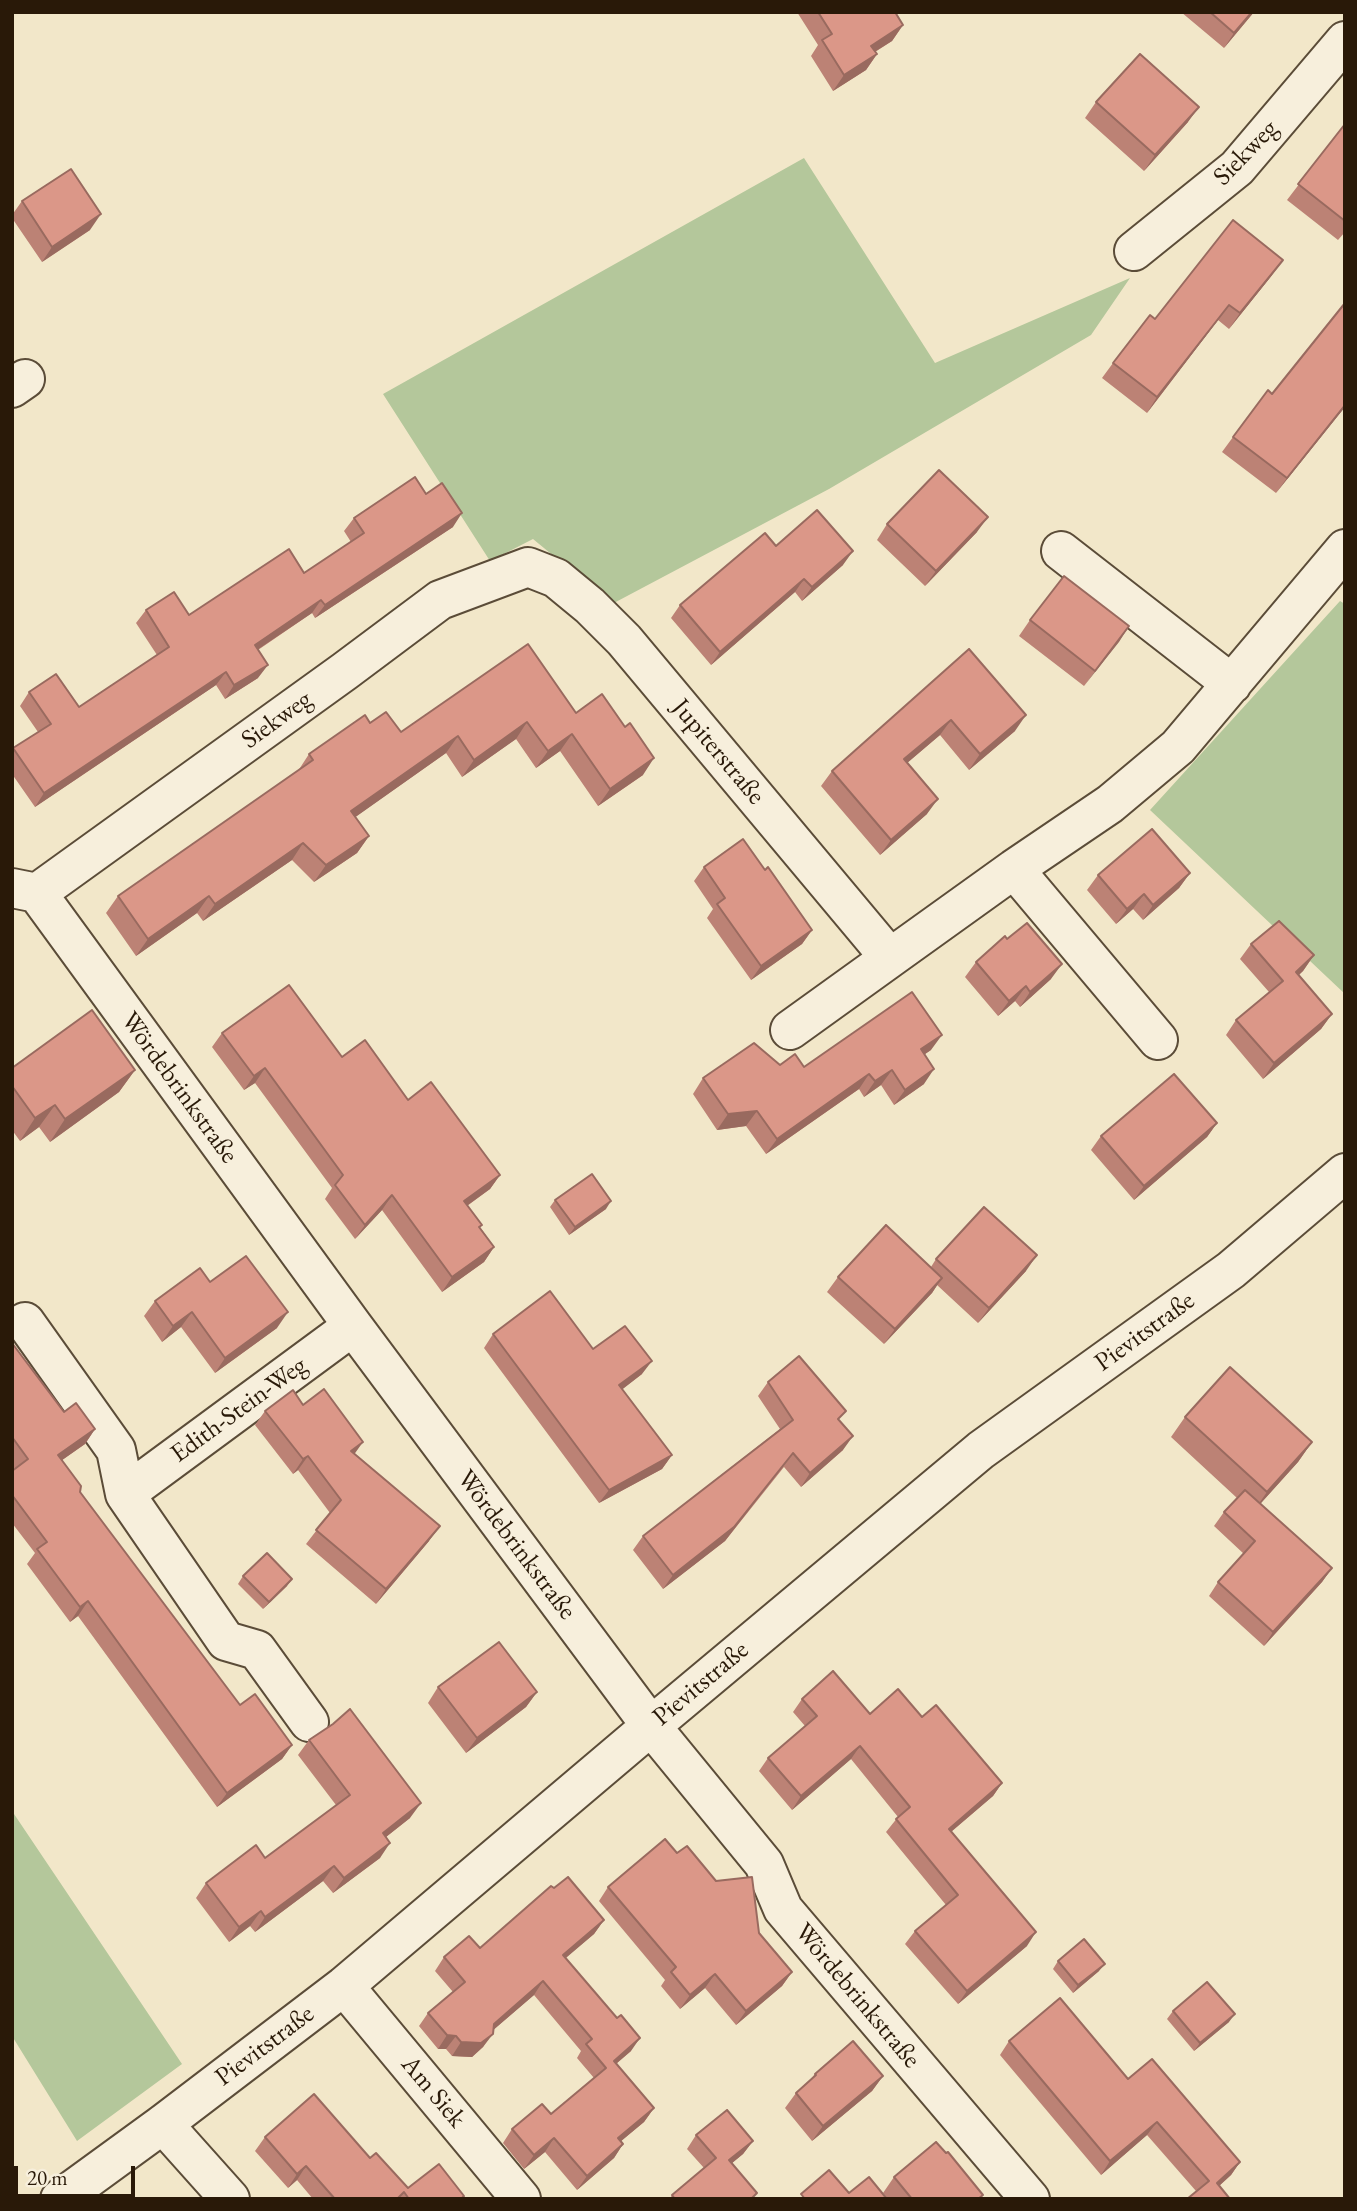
<!DOCTYPE html>
<meta charset="utf-8">
<style>
body{margin:0}
#map{position:relative;width:1357px;height:2211px;overflow:hidden;background:#f2e7c9;font-family:"EB Garamond",serif}
canvas{display:block}
.frame{position:absolute;inset:0;border:14px solid #291908;pointer-events:none}
.scale{position:absolute;left:14px;top:2166px;width:121px;height:32px;box-sizing:border-box;border:4px solid #291908;border-top:0;padding-left:9px;font-size:21px;line-height:24px;white-space:nowrap;color:#291908;-webkit-text-stroke:5px #f7efdc;paint-order:stroke}
</style>
<div id="map">
<canvas width="1357" height="2211"></canvas>
<div class="frame"></div>
<div class="scale">20 m</div>
</div>
<script>
const g = document.querySelector('canvas').getContext('2d');
g.lineJoin = 'round';
function fill(path, color) {
  g.fillStyle = color;
  g.fill(path, 'evenodd');
}
function poly(rows) {
  const path = new Path2D();
  for (const r of rows) {
    path.moveTo(r[0], r[1]);
    for (let i = 2; i < r.length; i += 2) path.lineTo(r[i], r[i + 1]);
  }
  return path;
}
function stroke(path, color, width, dash) {
  g.strokeStyle = color;
  g.lineWidth = width;
  g.lineCap = dash ? 'butt' : 'round';
  g.setLineDash(dash || []);
  g.stroke(path);
}
function write(font, color, halo, rows, align = 'center') {
  g.font = font + ' "EB Garamond",serif';
  g.lineWidth = 5;
  g.setLineDash([]);
  g.textBaseline = 'middle';
  g.strokeStyle = halo;
  g.fillStyle = color;
  for (const [text, x, y, turn = 0] of rows) {
    g.save();
    g.translate(x, y);
    g.rotate((+turn || 0) * Math.PI / 180);
    g.textAlign = isNaN(turn) ? turn : align;
    if (halo) g.strokeText(text, 0, 0);
    g.fillText(text, 0, 0);
    g.restore();
  }
}
fill(poly([
 [804,158,935,363,1130,278,1091,335,829,489,612,604,533,539,490,561,383,394],
 [1340,601,1345,604,1345,994,1150,810],
 [12,1811,182,2064,77,2141,12,2036]
]), '#b4c79b');
const minor = poly([
 [1134,251,1237,168,1345,41],
 [12,388,25,379],
 [1061,551,1232,684],
 [1014,869,1158,1040],
 [12,888,37,893,353,1326,651,1726,764,1864,783,1909,1030,2199],
 [37,893,345,671,440,600,528,567,556,578,590,606,624,640,890,958,790,1030],
 [890,958,1014,869,1110,804,1178,747,1345,549],
 [25,1322,116,1450,125,1494,226,1641,257,1650,309,1722],
 [125,1494,353,1326],
 [344,1986,521,2199],
 [163,2124,230,2199],
 [60,2199,163,2124,344,1986,651,1726,981,1450,1231,1270,1345,1173]
]);
stroke(minor, '#5b4c38', 42);
stroke(minor, '#f7efdc', 38);
fill(poly([
 [797,12,895,12,903,25,892,41,875,52,877,54,866,70,833,91,811,56,818,45],
 [1181,12,1254,12,1224,48],
 [1096,102,1188,122,1144,171,1085,118],
 [1345,124,1345,232,1338,240,1287,200],
 [22,201,90,230,42,262,12,218,12,215],
 [1272,275,1229,329,1218,320,1147,413,1102,378,1113,363,1155,319],
 [1345,303,1345,407,1276,493,1222,452,1233,437,1272,394],
 [426,494,453,527,315,618,312,613,258,650,258,678,225,699,216,685,35,807,12,774,12,750,38,732,20,706,29,692,79,707,157,655,136,623,146,610,189,615,304,573,351,542,344,531,354,518],
 [887,524,977,532,925,586,877,540],
 [776,546,843,565,802,601,795,592,711,665,671,618,680,605],
 [1030,620,1129,626,1084,686,1019,636],
 [969,649,1015,731,969,770,940,735,907,763,927,814,880,855,821,786,832,771],
 [576,713,643,775,598,806,560,751,536,768,516,739,462,777,446,753,355,817,369,836,357,853,314,882,292,860,203,921,197,913,136,956,106,913,118,896,298,771,309,754,370,723,401,732],
 [704,867,765,870,812,930,802,944,751,980,707,918,713,909,694,881],
 [1190,873,1179,888,1143,920,1133,909,1116,924,1087,890,1098,875],
 [1251,944,1314,955,1303,971,1299,975,1332,1014,1321,1029,1263,1079,1226,1035,1236,1020,1269,992,1240,959],
 [976,962,1051,979,1020,1007,1015,1001,998,1016,965,977],
 [222,1033,342,1057,408,1100,500,1175,490,1189,467,1206,482,1225,480,1227,494,1247,484,1262,442,1292,382,1210,355,1239,325,1199,332,1188,255,1083,244,1090,212,1047],
 [931,1050,925,1054,924,1084,894,1105,881,1085,864,1097,859,1089,766,1154,746,1126,717,1130,693,1094,703,1078,780,1065,804,1067],
 [12,1068,135,1070,119,1092,50,1142,39,1127,20,1141,12,1130],
 [1217,1123,1207,1137,1134,1200,1091,1150,1101,1136],
 [555,1200,606,1209,569,1235,550,1207],
 [936,1259,1026,1271,978,1323,937,1285,932,1293,884,1344,827,1292,838,1277,931,1267],
 [210,1282,277,1328,215,1373,181,1327,162,1342,144,1316,155,1301],
 [493,1334,593,1349,642,1374,622,1389,672,1455,662,1469,599,1503,484,1348],
 [12,1343,64,1412,95,1429,85,1444,62,1460,80,1492,240,1705,292,1745,282,1759,217,1807,78,1616,70,1622,27,1564,35,1553,12,1523,12,1470,15,1469,12,1465],
 [768,1382,839,1421,843,1450,801,1487,784,1467,725,1541,663,1589,633,1550,643,1536,780,1429,758,1396],
 [303,1405,355,1454,429,1541,376,1604,306,1544,330,1513,298,1470,293,1474,255,1425,265,1411],
 [1185,1417,1312,1442,1298,1462,1260,1504,1332,1568,1322,1582,1264,1646,1209,1596,1218,1582,1244,1554,1214,1526,1224,1512,1237,1498,1171,1437],
 [243,1576,287,1586,263,1609,238,1584],
 [438,1687,537,1692,526,1707,466,1753,428,1703],
 [802,1699,870,1714,922,1717,1002,1783,993,1796,951,1832,1027,1946,958,2004,905,1944,915,1931,946,1905,886,1832,898,1817,851,1759,792,1810,759,1771,768,1758,805,1726,793,1712],
 [309,1740,410,1818,386,1837,380,1858,333,1893,323,1881,255,1932,250,1926,229,1942,196,1898,206,1883,265,1858,336,1805,298,1755],
 [677,1853,759,1933,792,1972,782,1986,736,2025,705,1988,680,2009,661,1986,665,1980,599,1901,608,1887],
 [554,1888,604,1920,594,1934,565,1958,631,2051,616,2064,654,2108,644,2122,621,2141,623,2144,614,2158,577,2190,545,2152,524,2169,503,2143,512,2129,551,2114,594,2078,577,2058,581,2051,534,1995,493,2030,483,2047,472,2057,452,2056,446,2049,438,2049,419,2026,428,2013,453,1992,435,1971,444,1957,480,1948],
 [1058,1961,1099,1971,1073,1993,1053,1969],
 [1173,2011,1229,2022,1194,2051,1167,2019],
 [1009,2041,1128,2079,1240,2162,1231,2175,1219,2186,1196,2191,1147,2135,1101,2175,1000,2055],
 [815,2074,883,2076,872,2091,812,2141,785,2108,796,2093,810,2080],
 [696,2135,753,2141,743,2154,732,2163,753,2199,670,2199,672,2195,704,2168,687,2149],
 [265,2137,370,2158,408,2188,463,2199,313,2199,297,2180,288,2188,255,2151],
 [894,2177,983,2195,980,2199,888,2199,883,2193]
]), '#bc8275');
fill(poly([
 [1252,12,1254,12,1224,48,1234,33],
 [903,25,892,41,860,61,871,46],
 [877,54,866,70,833,91,844,75],
 [1199,107,1188,122,1144,171,1155,155],
 [101,214,90,230,42,262,52,247],
 [1283,260,1272,275,1229,329,1240,313],
 [1229,305,1218,320,1147,413,1157,397],
 [1345,405,1345,407,1276,493,1287,478],
 [462,513,453,527,315,618,325,605],
 [988,517,977,532,925,586,936,571],
 [853,551,843,565,802,601,812,587],
 [804,579,795,592,711,665,720,652],
 [321,600,312,613,245,658,255,645],
 [1129,626,1119,642,1084,686,1095,671],
 [268,665,258,678,225,699,234,685],
 [226,672,216,685,35,807,44,793],
 [1026,715,1015,731,969,770,980,754],
 [951,720,940,735,893,775,904,759],
 [527,722,516,739,462,777,474,760],
 [572,734,560,751,536,768,548,751],
 [458,736,446,753,340,828,351,811],
 [654,758,643,775,598,806,610,789],
 [938,799,927,814,880,855,891,840],
 [369,836,357,853,314,882,326,865],
 [303,843,292,860,203,921,215,904],
 [1190,873,1179,888,1143,920,1153,905],
 [1144,894,1133,909,1116,924,1127,909],
 [209,896,197,913,136,956,148,939],
 [812,930,802,944,751,980,761,966],
 [1314,955,1303,971,1285,987,1296,972],
 [1062,964,1051,979,1020,1007,1030,992],
 [1026,986,1015,1001,998,1016,1009,1001],
 [1332,1014,1321,1029,1263,1079,1274,1063],
 [942,1035,931,1050,910,1064,921,1049],
 [265,1068,255,1083,244,1090,254,1076],
 [934,1069,924,1084,894,1105,905,1090],
 [135,1070,119,1092,50,1142,65,1119],
 [892,1070,881,1085,864,1097,875,1081],
 [869,1074,859,1089,766,1154,777,1139],
 [55,1105,39,1127,20,1141,35,1118],
 [757,1111,746,1126,717,1130,728,1114],
 [1217,1123,1207,1137,1134,1200,1144,1186],
 [500,1175,490,1189,454,1215,464,1201],
 [392,1195,382,1210,355,1239,365,1225],
 [611,1201,606,1209,569,1235,575,1227],
 [494,1247,484,1262,442,1292,452,1277],
 [1037,1255,1026,1271,978,1323,989,1308],
 [942,1278,932,1293,884,1344,895,1329],
 [192,1312,181,1327,162,1342,173,1326],
 [288,1312,277,1328,215,1373,225,1358],
 [652,1361,642,1374,610,1399,619,1385],
 [95,1429,85,1444,48,1470,58,1455],
 [853,1436,843,1450,801,1487,810,1473],
 [363,1442,353,1456,351,1451],
 [1312,1442,1298,1462,1253,1512,1267,1492],
 [793,1453,725,1541,663,1589,673,1575],
 [672,1455,662,1469,599,1503,609,1490],
 [308,1456,298,1470,293,1474,303,1459],
 [440,1526,429,1541,376,1604,386,1589],
 [1332,1568,1322,1582,1264,1646,1273,1632],
 [292,1579,287,1586,263,1609,269,1602],
 [88,1601,78,1616,70,1622,80,1607],
 [537,1692,526,1707,466,1753,477,1738],
 [292,1745,282,1759,217,1807,227,1793],
 [860,1746,851,1759,792,1810,801,1796],
 [1002,1783,993,1796,939,1842,949,1829],
 [421,1803,410,1818,372,1848,383,1833],
 [390,1843,380,1858,333,1893,344,1878],
 [334,1866,323,1881,255,1932,265,1917],
 [261,1911,250,1926,229,1942,239,1927],
 [604,1920,594,1934,553,1969,563,1955],
 [1036,1932,1027,1946,958,2004,967,1991],
 [1105,1964,1099,1971,1073,1993,1078,1985],
 [792,1972,782,1986,736,2025,746,2011],
 [715,1974,705,1988,680,2009,690,1995],
 [543,1981,534,1995,484,2038,494,2024],
 [1235,2014,1229,2022,1194,2051,1200,2043],
 [493,2034,483,2047,472,2057,452,2056,461,2042],
 [447,2035,456,2036,446,2049,438,2049],
 [640,2038,631,2051,604,2074,614,2061],
 [883,2076,872,2091,812,2141,823,2126],
 [654,2108,644,2122,608,2152,618,2138],
 [1157,2122,1147,2135,1101,2175,1110,2161],
 [554,2138,545,2152,524,2169,534,2155],
 [753,2141,743,2154,720,2173,729,2160],
 [623,2144,614,2158,577,2190,587,2176],
 [1240,2162,1231,2175,1207,2197,1217,2183],
 [306,2166,297,2180,288,2188,297,2174]
]), '#996a5f');
const building = poly([
 [818,12,895,12,903,25,871,46,877,54,844,75,822,40,832,34,818,12],
 [1210,12,1252,12,1234,33,1210,12],
 [1140,54,1199,107,1155,155,1096,102,1140,54],
 [1345,124,1345,221,1298,184,1345,124],
 [71,169,101,214,52,247,22,201,71,169],
 [1233,220,1283,260,1240,313,1229,305,1157,397,1113,363,1150,315,1155,319,1233,220],
 [1345,303,1345,405,1287,478,1233,437,1268,390,1272,394,1345,303],
 [939,470,988,517,936,571,887,524,939,470],
 [415,477,426,494,442,483,462,513,325,605,321,600,255,645,268,665,234,685,226,672,44,793,13,748,51,724,29,692,56,674,79,707,169,647,146,610,174,592,189,615,289,549,304,573,364,533,354,518,415,477],
 [817,510,853,551,812,587,804,579,720,652,680,605,765,533,776,546,817,510],
 [1064,576,1129,626,1095,671,1030,620,1064,576],
 [528,644,576,713,602,694,625,727,630,723,654,758,610,789,572,734,548,751,527,722,474,760,458,736,351,811,369,836,326,865,303,843,215,904,209,896,148,939,118,896,313,760,309,754,365,715,370,723,386,712,401,732,528,644],
 [969,649,1026,715,980,754,951,720,904,759,938,799,891,840,832,771,969,649],
 [1152,829,1190,873,1153,905,1144,894,1127,909,1098,875,1152,829],
 [743,839,765,870,768,867,812,930,761,966,717,904,725,898,704,867,743,839],
 [1279,921,1314,955,1296,972,1332,1014,1274,1063,1236,1020,1283,981,1251,944,1279,921],
 [1027,923,1062,964,1030,992,1026,986,1009,1001,976,962,1005,936,1007,939,1027,923],
 [289,985,342,1057,365,1040,408,1100,431,1082,500,1175,464,1201,482,1225,479,1227,494,1247,452,1277,392,1195,365,1225,335,1185,343,1175,265,1068,254,1076,222,1033,289,985],
 [912,992,942,1035,921,1049,934,1069,905,1090,892,1070,875,1081,869,1074,777,1139,757,1111,728,1114,703,1078,754,1043,780,1065,795,1054,804,1067,912,992],
 [92,1010,135,1070,65,1119,55,1105,35,1118,12,1086,12,1068,92,1010],
 [1174,1074,1217,1123,1144,1186,1101,1136,1174,1074],
 [592,1174,611,1201,575,1227,555,1200,592,1174],
 [984,1207,1037,1255,989,1308,936,1259,984,1207],
 [886,1225,942,1278,895,1329,838,1277,886,1225],
 [246,1256,288,1312,225,1358,192,1312,173,1326,155,1301,200,1268,210,1282,246,1256],
 [550,1291,593,1349,625,1326,652,1361,619,1385,672,1455,609,1490,493,1334,550,1291],
 [12,1343,64,1412,76,1403,95,1429,58,1455,81,1486,80,1492,240,1705,255,1694,292,1745,227,1793,88,1601,80,1607,37,1549,47,1542,12,1495,12,1471,28,1459,12,1437,12,1343],
 [799,1356,846,1411,838,1419,853,1436,810,1473,793,1453,734,1527,673,1575,643,1536,793,1420,768,1382,799,1356],
 [1230,1367,1312,1442,1267,1492,1185,1417,1230,1367],
 [324,1389,363,1442,351,1451,440,1526,386,1589,316,1530,341,1500,308,1456,303,1459,265,1411,293,1390,303,1405,324,1389],
 [1245,1490,1332,1568,1273,1632,1218,1582,1255,1541,1224,1512,1245,1490],
 [267,1553,292,1579,269,1602,243,1576,267,1553],
 [499,1642,537,1692,477,1738,438,1687,499,1642],
 [833,1671,870,1714,898,1689,922,1717,936,1705,1002,1783,949,1829,1036,1932,967,1991,915,1931,958,1895,896,1819,910,1807,860,1746,801,1796,768,1758,817,1716,802,1699,833,1671],
 [350,1709,421,1803,383,1833,390,1843,344,1878,334,1866,265,1917,261,1911,239,1927,206,1883,256,1845,265,1858,350,1795,309,1740,333,1724,350,1709],
 [665,1839,677,1853,687,1846,716,1881,752,1877,759,1933,792,1972,746,2011,715,1974,690,1995,671,1972,676,1967,608,1887,665,1839],
 [568,1877,604,1920,563,1955,617,2018,621,2015,640,2038,614,2061,654,2108,618,2138,623,2144,587,2176,554,2138,534,2155,512,2129,542,2104,551,2114,606,2068,586,2044,592,2039,543,1981,494,2024,493,2034,481,2043,461,2042,456,2036,447,2035,428,2013,465,1982,444,1957,469,1936,480,1948,551,1886,554,1888,568,1877],
 [1084,1939,1105,1964,1078,1985,1058,1961,1084,1939],
 [1207,1982,1235,2014,1200,2043,1173,2011,1207,1982],
 [1060,1998,1128,2079,1152,2059,1240,2162,1217,2183,1230,2199,1187,2199,1209,2181,1157,2122,1110,2161,1009,2041,1060,1998],
 [853,2041,883,2076,823,2126,796,2093,816,2075,815,2074,853,2041],
 [314,2094,370,2158,376,2153,408,2188,439,2164,464,2196,461,2199,409,2199,404,2192,397,2199,335,2199,306,2166,297,2174,265,2137,314,2094],
 [727,2110,753,2141,729,2160,757,2193,751,2199,675,2199,672,2195,716,2158,696,2135,727,2110],
 [936,2142,946,2153,948,2152,983,2195,978,2199,912,2199,894,2177,936,2142],
 [829,2170,849,2193,869,2177,887,2199,805,2199,801,2194,829,2170]
]);
fill(building, '#db9788');
stroke(building, '#996a5f', 2);
write('26px', '#291908', '#f7efdc', [
 ["Siekweg",1246,153,-46],
 ["Siekweg",277,720,-36],
 ["Jupiterstraße",718,752,50],
 ["Wördebrinkstraße",179,1088,54],
 ["Pievitstraße",1145,1332,-36],
 ["Edith-Stein-Weg",239,1410,-36],
 ["Wördebrinkstraße",516,1545,53],
 ["Pievitstraße",701,1684,-40],
 ["Wördebrinkstraße",857,1996,50],
 ["Pievitstraße",265,2046,-37],
 ["Am Siek",433,2092,50]
]);
</script>
